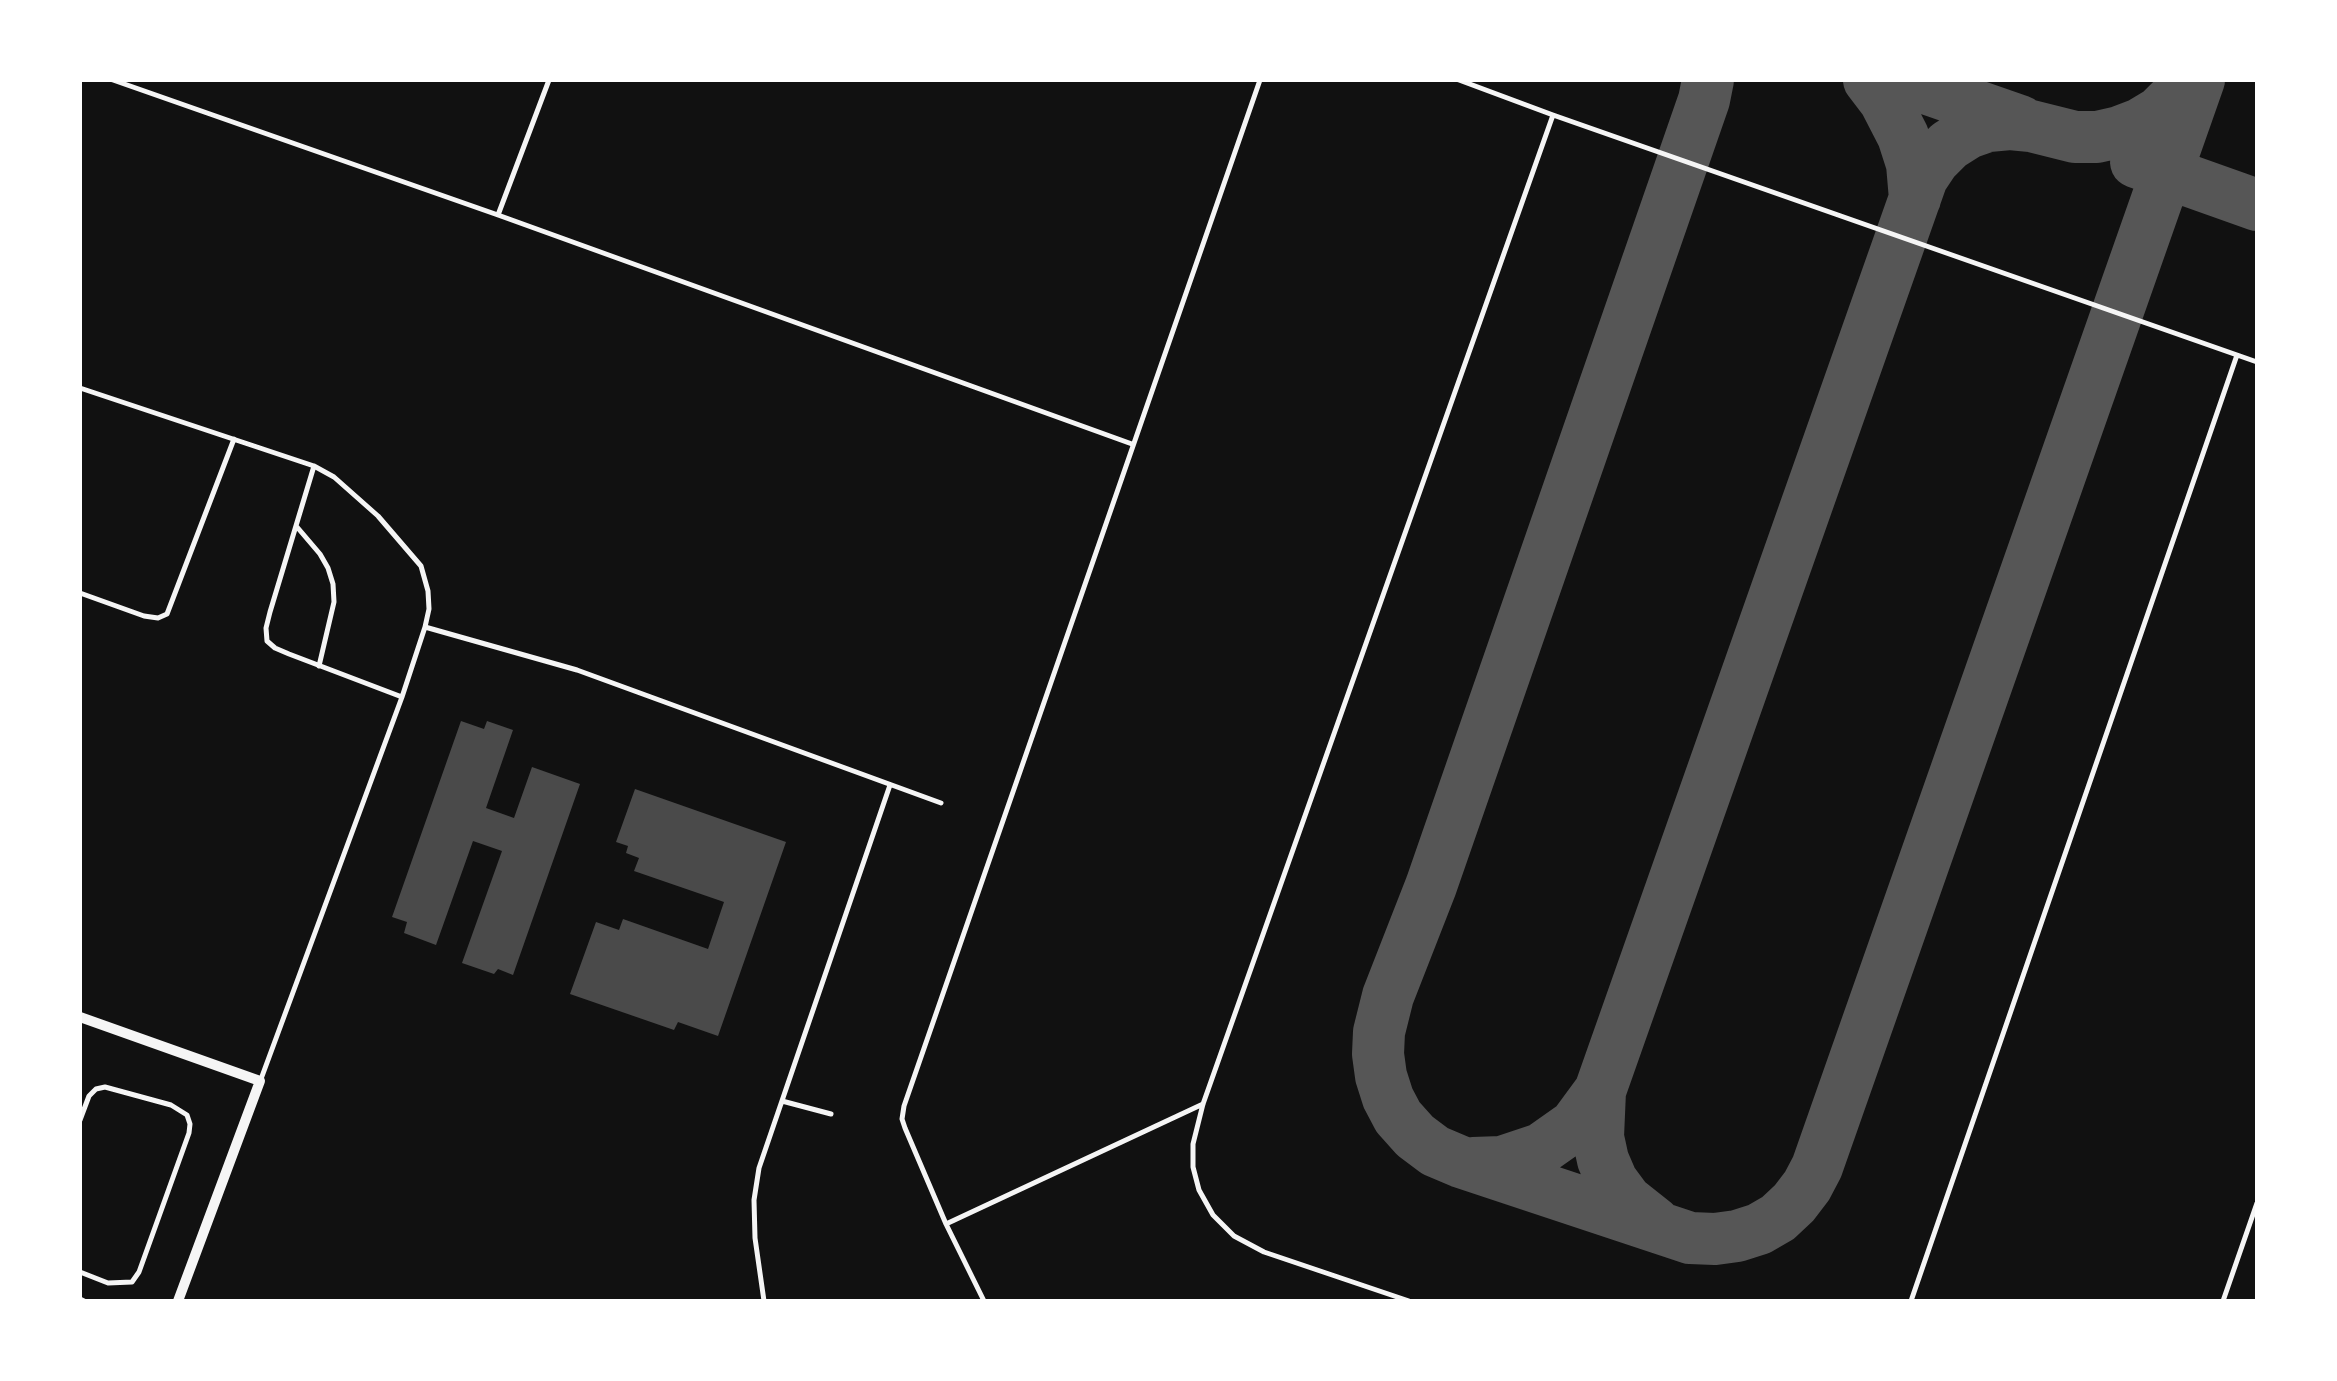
<!DOCTYPE html>
<style>
body{margin:0}
#map{position:relative;width:2337px;height:1381px;overflow:hidden;background:#111;font-family:Signika,sans-serif}
canvas{display:block}
.frame{position:absolute;inset:0;border:82px solid #fff;pointer-events:none}
</style>
<div id="map">
<canvas width="2337" height="1381"></canvas>
<div class="frame"></div>
</div>
<script>
const g = document.querySelector('canvas').getContext('2d');
g.lineJoin = 'round';
function poly(rows) {
  const path = new Path2D();
  for (const r of rows) {
    path.moveTo(r[0], r[1]);
    for (let i = 2; i < r.length; i += 2) path.lineTo(r[i], r[i + 1]);
  }
  return path;
}
function stroke(path, color, width, dash) {
  g.strokeStyle = color;
  g.lineWidth = width;
  g.lineCap = dash ? 'butt' : 'round';
  g.setLineDash(dash || []);
  g.stroke(path);
}
function fill(path, color) {
  g.fillStyle = color;
  g.fill(path, 'evenodd');
}
stroke(poly([
 [1708,80,1704,100,1431,886,1388,996,1379,1032,1378,1054,1381,1076,1388,1098,1398,1117,1415,1136,1435,1151,1461,1162,1675,1233,1690,1238,1715,1239,1737,1236,1759,1229,1778,1218,1794,1203,1807,1186,1817,1167,2199,80],
 [1869,80,1885,101,1903,136,1912,164,1915,199],
 [1902,80,2020,121],
 [2136,162,2257,205],
 [1600,1091,1598,1137,1603,1160,1612,1181,1626,1200,1655,1223],
 [1473,1163,1502,1162,1541,1149,1575,1125,1600,1091,1922,178,1934,160,1949,145,1968,133,1988,126,2010,124,2031,126,2075,137,2097,137,2119,132,2140,124,2160,112,2176,96,2189,80]
]), '#565656', 52);
fill(poly([
 [461,721,484,729,487,721,513,730,486,808,514,818,532,767,580,784,513,975,498,969,494,974,462,963,502,851,473,841,436,945,404,933,407,922,392,917],
 [635,789,786,842,718,1036,678,1022,674,1030,570,994,596,922,619,930,623,919,708,949,724,902,634,871,639,858,626,853,628,846,616,842]
]), '#4a4a4a');
stroke(poly([
 [113,80,498,215,1132,444],
 [1459,80,1553,115,2257,362],
 [498,215,549,80],
 [80,388,314,466,334,477,378,516,421,566,428,591,429,609,425,627],
 [314,466,270,612,266,628,267,641,275,648,289,654,402,697],
 [297,527,320,554,328,568,333,584,334,602,319,666],
 [80,593,144,616,158,618,167,614,234,439],
 [261,1079,402,697,425,627,577,670,941,803],
 [782,1101,831,1114],
 [80,1120,89,1096,96,1089,105,1087,171,1105,187,1115,190,1124,189,1133,139,1272,132,1282,108,1283,80,1272],
 [946,1224,1203,1104],
 [80,1299,84,1301],
 [764,1301,755,1238,754,1200,759,1168,890,785],
 [984,1301,946,1224,905,1128,902,1119,904,1106,1260,80],
 [1409,1301,1264,1252,1234,1236,1213,1215,1199,1190,1193,1167,1193,1144,1203,1104,1553,115],
 [1911,1301,2237,355],
 [2223,1301,2257,1203]
]), '#f5f5f5', 5);
stroke(poly([
 [80,1017,260,1081,178,1301]
]), '#f5f5f5', 10);
</script>
